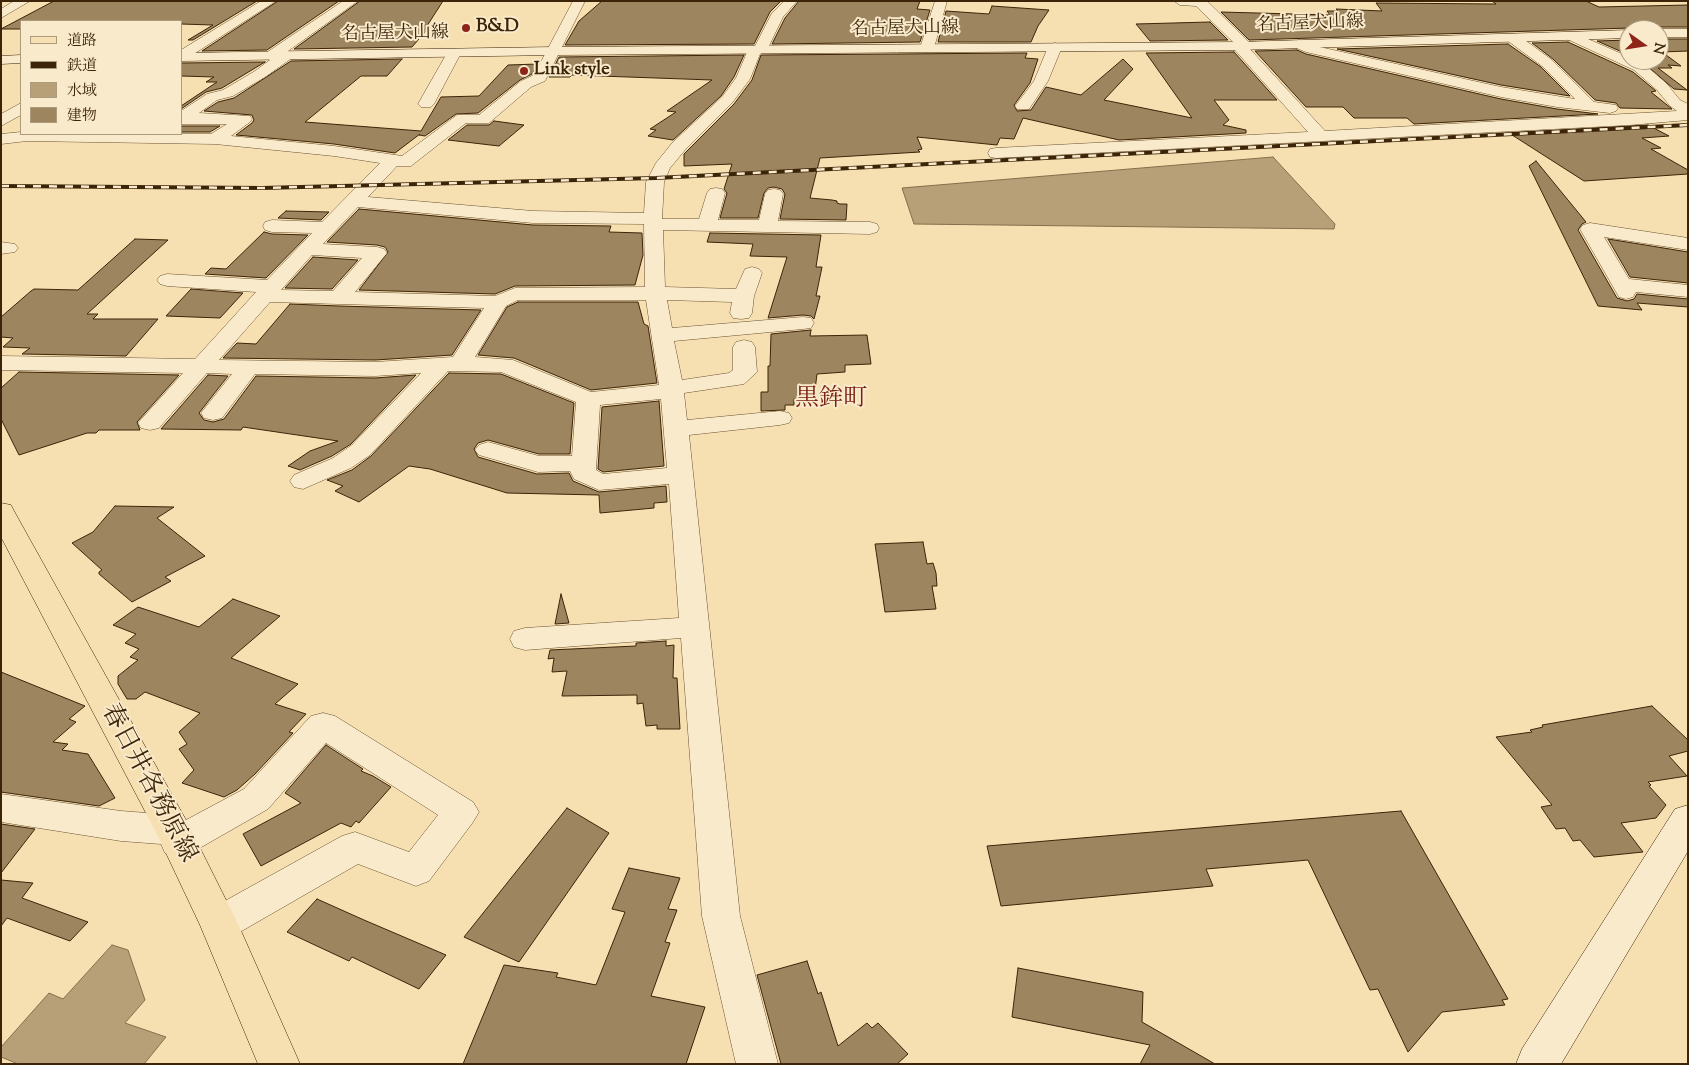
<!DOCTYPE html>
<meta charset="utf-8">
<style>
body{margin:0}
#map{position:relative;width:1689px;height:1065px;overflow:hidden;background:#f6dfb1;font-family:"Sorts Mill Goudy","Noto Serif JP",serif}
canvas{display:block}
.frame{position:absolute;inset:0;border:2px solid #3c2408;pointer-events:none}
.legend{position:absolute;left:20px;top:20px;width:162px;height:115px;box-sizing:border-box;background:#f9eacc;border:1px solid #ad9b7e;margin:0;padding:6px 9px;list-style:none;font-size:15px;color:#3c2408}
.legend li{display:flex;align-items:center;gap:10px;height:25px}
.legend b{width:25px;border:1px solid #ad9b7e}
.north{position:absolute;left:1619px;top:20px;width:50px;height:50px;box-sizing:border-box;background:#f9eacc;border:1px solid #ad9b7e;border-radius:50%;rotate:103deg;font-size:14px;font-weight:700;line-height:20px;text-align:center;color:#3c2408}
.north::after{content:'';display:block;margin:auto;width:18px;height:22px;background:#8f2418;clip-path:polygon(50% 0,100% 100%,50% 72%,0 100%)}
</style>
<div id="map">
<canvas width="1689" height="1065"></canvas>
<div class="frame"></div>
<ul class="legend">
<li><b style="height:6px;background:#f6dfb1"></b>道路</li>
<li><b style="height:6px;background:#3c2408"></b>鉄道</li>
<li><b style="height:14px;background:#b79f78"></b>水域</li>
<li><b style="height:14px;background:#9d8560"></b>建物</li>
</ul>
<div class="north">N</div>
</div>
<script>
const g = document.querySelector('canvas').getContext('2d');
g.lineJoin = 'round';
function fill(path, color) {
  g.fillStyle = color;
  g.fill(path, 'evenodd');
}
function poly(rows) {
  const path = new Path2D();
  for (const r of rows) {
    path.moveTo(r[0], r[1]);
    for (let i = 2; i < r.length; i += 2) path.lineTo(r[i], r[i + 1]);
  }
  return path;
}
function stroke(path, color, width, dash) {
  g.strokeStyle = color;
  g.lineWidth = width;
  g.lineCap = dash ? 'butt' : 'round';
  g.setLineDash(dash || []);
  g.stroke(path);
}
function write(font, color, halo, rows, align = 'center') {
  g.font = font + ' "Sorts Mill Goudy","Noto Serif JP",serif';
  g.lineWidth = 4;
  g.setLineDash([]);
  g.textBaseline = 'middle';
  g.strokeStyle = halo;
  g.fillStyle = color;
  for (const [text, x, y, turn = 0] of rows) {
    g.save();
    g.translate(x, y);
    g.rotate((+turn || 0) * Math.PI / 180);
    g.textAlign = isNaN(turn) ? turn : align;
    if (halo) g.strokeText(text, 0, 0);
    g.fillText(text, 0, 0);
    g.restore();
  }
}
const water = poly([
 [1273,157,1335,224,1334,229,914,224,902,188,1273,157],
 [112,945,128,950,145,1000,125,1023,166,1037,144,1064,18,1064,1,1057,1,1047,49,993,63,999,112,945]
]);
fill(water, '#b79f78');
stroke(water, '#866e4b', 1);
const building = poly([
 [54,1,257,1,193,40,188,40,213,25,181,24,181,21,21,21,21,29,1,29,54,1],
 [278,1,339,1,267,50,202,51,278,1],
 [360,1,443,1,425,29,425,32,412,47,294,49,360,1],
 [602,1,781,1,770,12,754,44,565,45,579,21,602,1],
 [799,1,920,1,917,9,930,10,920,42,772,44,785,18,799,1],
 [1492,1,1586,1,1599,7,1688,5,1688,27,1659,27,1653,30,1631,30,1629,28,1249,40,1221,12,1330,15,1327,11,1338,11,1336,9,1382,11,1376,3,1496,4,1492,1],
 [992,6,1049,10,1038,26,1031,42,938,42,946,11,989,14,992,6],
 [1210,22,1228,40,1150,41,1136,24,1210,22],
 [1659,39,1688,39,1688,51,1662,52,1681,66,1668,65,1672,68,1658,68,1687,90,1674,89,1640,60,1659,60,1659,39],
 [1629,40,1629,55,1597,41,1629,40],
 [1568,42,1633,72,1656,91,1651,92,1672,109,1620,108,1616,103,1595,100,1553,59,1532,43,1568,42],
 [1508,44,1541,67,1570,96,1501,85,1337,49,1508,44],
 [1297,50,1306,54,1501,99,1557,109,1598,114,1414,124,1407,118,1354,118,1343,107,1306,107,1255,51,1297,50],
 [1234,52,1277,100,1214,100,1229,120,1223,125,1246,130,1246,133,1119,140,1023,118,1014,139,1000,138,997,145,917,137,922,149,918,150,920,152,820,158,810,198,832,200,837,201,837,203,840,204,847,204,846,220,780,219,785,194,782,189,774,187,768,188,764,193,758,218,720,218,727,193,724,189,732,164,684,166,684,154,734,104,752,80,761,55,1027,53,1025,58,1038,59,1030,83,1014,105,1017,111,1031,110,1046,87,1081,95,1123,59,1133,69,1104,100,1192,118,1146,53,1234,52],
 [744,55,734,77,721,96,673,140,648,136,656,130,650,129,676,112,667,111,712,80,572,75,570,77,549,77,559,57,744,55],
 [402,59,387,76,361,76,305,122,421,131,441,97,479,96,508,65,538,64,532,74,520,80,478,113,456,114,425,136,419,135,420,134,395,153,334,144,236,135,252,123,254,120,252,115,204,111,218,102,234,98,291,61,402,59],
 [265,62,222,88,206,92,181,109,181,106,217,82,206,82,214,77,181,76,181,63,265,62],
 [494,121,524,125,499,146,448,140,467,125,489,125,494,121],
 [1648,125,1669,136,1642,138,1661,148,1651,149,1688,170,1688,174,1584,181,1509,133,1648,125],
 [181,126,220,126,210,132,181,132,181,126],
 [1536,161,1586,222,1582,224,1578,230,1617,298,1627,301,1634,299,1637,294,1688,299,1688,307,1637,303,1642,310,1598,306,1529,166,1536,161],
 [359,209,533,225,611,226,609,232,642,233,643,255,635,285,515,286,495,294,359,290,388,252,385,247,377,245,327,242,359,209],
 [286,211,329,212,321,220,278,218,286,211],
 [264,232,272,234,308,235,266,278,205,274,211,268,226,269,264,232],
 [710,233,821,235,816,267,822,267,816,296,820,296,814,319,811,316,803,315,768,318,787,257,750,256,753,244,707,242,710,233],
 [135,239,168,240,87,314,98,314,93,319,158,319,126,356,22,354,30,348,3,347,13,338,1,337,1,317,31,291,34,289,78,290,135,239],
 [1608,239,1688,252,1688,283,1630,277,1608,239],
 [313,257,358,260,332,289,285,288,313,257],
 [191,289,243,293,220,318,166,316,191,289],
 [518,302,638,302,644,324,648,326,657,383,591,390,514,358,478,355,507,307,518,302],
 [290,304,339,306,481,310,452,355,375,360,223,358,237,343,256,344,290,304],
 [811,330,810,336,867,335,871,364,845,365,845,372,817,374,814,398,794,399,794,405,785,405,785,410,761,411,761,392,768,392,768,366,770,366,771,334,811,330],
 [19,372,179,375,137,422,140,430,99,430,96,433,87,433,19,455,1,419,1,388,19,372],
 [449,373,501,374,574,403,570,454,539,454,488,440,478,443,474,449,478,457,537,474,569,473,573,481,599,492,666,486,667,502,654,503,654,508,600,513,599,495,507,493,430,469,409,466,359,502,335,491,343,486,327,480,352,470,371,456,449,373],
 [208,375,228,376,199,413,204,420,213,422,224,419,256,376,375,378,416,375,351,444,332,456,300,470,288,466,310,451,338,441,243,427,241,430,161,429,208,375],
 [659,401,664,466,603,472,598,469,602,407,659,401],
 [115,506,174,507,157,518,205,556,165,577,171,581,132,602,99,574,99,572,102,570,72,543,93,532,115,506],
 [923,542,927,564,933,563,936,573,937,586,932,586,936,609,885,612,875,544,923,542],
 [561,594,569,623,555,624,561,594],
 [233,599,280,616,231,658,298,684,275,704,306,714,289,732,293,733,255,774,237,790,224,797,182,783,194,770,179,749,187,744,179,732,200,713,145,692,136,699,127,699,118,684,118,676,138,660,130,657,139,649,125,643,136,634,113,625,138,607,199,627,233,599],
 [666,641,666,646,674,645,673,678,677,678,680,729,657,729,657,725,646,726,643,703,637,704,637,695,562,696,567,671,552,672,554,658,548,659,550,650,636,646,636,643,666,641],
 [1,672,85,706,69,719,76,722,53,742,68,744,62,750,88,754,115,798,99,806,1,792,1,672],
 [1652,706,1688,740,1688,751,1669,756,1687,776,1648,782,1651,785,1649,786,1666,805,1656,818,1621,823,1643,852,1594,857,1580,840,1573,841,1565,828,1556,829,1541,807,1552,805,1496,737,1532,732,1530,730,1543,727,1542,725,1652,706],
 [326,745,363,769,361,771,373,776,391,787,359,823,356,821,351,827,341,823,261,866,243,834,301,803,285,793,326,745],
 [567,808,609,833,519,962,464,937,567,808],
 [1401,811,1508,999,1502,1000,1505,1005,1442,1012,1408,1052,1378,989,1370,990,1308,860,1206,869,1213,886,1001,906,987,846,1401,811],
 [1,824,35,829,1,873,1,824],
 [629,868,680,878,668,909,677,910,665,942,670,943,651,996,705,1007,686,1064,463,1064,504,965,558,973,556,977,596,985,625,912,612,909,629,868],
 [1,880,33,883,22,898,88,922,70,941,7,918,1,926,1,880],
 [317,899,364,920,446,955,419,989,352,957,349,961,287,932,317,899],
 [807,961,818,994,821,992,838,1046,867,1023,872,1028,878,1023,908,1054,897,1064,781,1064,757,975,807,961],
 [1018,968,1143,992,1142,1022,1215,1064,1140,1064,1150,1045,1012,1017,1018,968]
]);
fill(building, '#9d8560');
stroke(building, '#3c2408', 1);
const street = poly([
 [14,1,30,1,1,18,1,9,14,1],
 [261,1,276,1,186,59,181,60,181,50,261,1],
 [343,1,358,1,288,51,294,55,292,58,265,77,233,96,217,100,199,113,250,116,252,119,250,122,231,136,334,146,402,156,457,115,479,115,521,81,534,75,573,1,585,1,545,81,531,87,489,123,466,123,411,166,397,166,368,197,533,211,644,213,646,182,656,163,673,142,722,97,736,78,748,50,750,47,755,46,772,13,784,1,797,1,783,17,767,50,760,54,750,79,732,103,685,150,670,168,664,182,662,219,699,219,707,193,710,189,716,188,722,189,725,193,718,220,759,220,765,194,768,190,774,189,780,190,783,194,778,221,870,222,877,224,879,228,877,232,870,234,663,230,665,287,736,289,745,269,752,267,759,269,762,273,754,296,752,313,749,318,741,319,733,318,730,313,732,302,667,300,672,328,803,317,811,318,814,323,811,328,803,329,674,341,682,380,729,373,733,370,733,347,736,342,744,340,752,342,755,347,757,372,744,384,684,393,687,420,780,411,789,413,792,418,789,423,780,425,689,435,740,916,778,1064,736,1064,702,916,681,638,525,650,514,647,510,639,514,631,525,628,679,618,669,484,599,490,574,479,570,471,538,472,479,455,475,450,479,445,488,442,539,456,572,456,576,402,501,372,448,371,370,455,351,468,303,489,294,487,290,481,294,475,333,458,352,445,421,373,375,376,255,374,222,418,213,420,204,418,201,413,232,374,207,373,159,428,150,430,141,428,138,423,183,373,1,370,1,356,195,359,256,292,167,286,160,284,157,280,160,276,167,274,267,280,312,233,272,232,265,230,263,226,265,222,272,220,322,222,380,163,334,156,215,144,27,141,1,144,1,134,21,132,21,134,211,134,227,124,181,124,181,111,207,94,223,90,255,71,270,60,264,56,266,53,343,1],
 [358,207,533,223,644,224,645,287,515,288,495,296,355,292,387,253,384,249,377,247,323,244,358,207],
 [312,255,362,258,333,291,281,290,312,255],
 [518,300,646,300,659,385,591,392,513,360,475,357,506,306,518,300],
 [270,302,339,304,484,308,453,357,375,362,219,360,270,302],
 [661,399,667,468,603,474,596,470,600,405,661,399],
 [935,1,947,1,934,48,927,52,920,48,935,1],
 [1174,1,1207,1,1249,42,1251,45,1249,48,1325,131,1677,111,1670,106,1657,90,1634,70,1567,39,1565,36,1572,32,1629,57,1629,60,1636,60,1644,64,1667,84,1680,100,1688,104,1688,120,1630,125,996,158,990,157,988,153,990,149,996,148,1308,132,1234,49,1232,46,1234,43,1196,6,1180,5,1174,1],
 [1513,34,1518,35,1552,60,1594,102,1616,105,1618,108,1616,111,1610,113,1557,107,1501,97,1306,52,1294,47,1292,44,1299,40,1315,46,1501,87,1575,99,1542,66,1508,41,1506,38,1513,34],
 [1055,43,1062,47,1048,81,1029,109,1017,109,1015,106,1034,81,1048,47,1055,43],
 [454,49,459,50,461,53,434,104,431,107,421,107,418,104,447,53,449,50,454,49],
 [21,103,21,115,1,126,1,114,21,103],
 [1590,223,1688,238,1688,250,1604,237,1629,279,1688,285,1688,297,1636,292,1633,297,1626,299,1619,297,1580,229,1583,225,1590,223],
 [1,242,15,244,18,248,15,252,1,254,1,242],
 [323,713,335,716,473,802,479,812,473,822,429,881,416,886,358,864,233,936,219,941,205,936,200,924,205,912,342,836,355,832,409,852,438,815,326,743,268,809,191,853,178,857,165,853,161,844,121,841,1,822,1,794,121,811,173,815,186,820,244,789,311,716,323,713]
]);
const secondary = poly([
 [1659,29,1688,29,1688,37,1659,37,1659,30,1655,30,1659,29],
 [1629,30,1629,38,1239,50,554,55,181,61,181,53,554,47,1239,42,1629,30],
 [21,55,21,63,1,64,1,56,21,55],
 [1688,805,1688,851,1561,1064,1516,1064,1522,1049,1675,809,1688,805]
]);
const primary = poly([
 [1,503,11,505,14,511,186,820,238,924,300,1064,258,1064,200,925,157,834,1,537,1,503]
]);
stroke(street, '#6a5332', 1);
stroke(secondary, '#3c2408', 1);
stroke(primary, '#3c2408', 1);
fill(street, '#f9eacc');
fill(secondary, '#f9eacc');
fill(primary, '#f6dfb1');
const rail = poly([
 [1,186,262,188,656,178,1688,125]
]);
stroke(rail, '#3c2408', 4);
stroke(rail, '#f9eacc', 2.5, [8]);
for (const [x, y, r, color] of [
 [466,28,5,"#8f2418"],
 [524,71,5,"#8f2418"]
]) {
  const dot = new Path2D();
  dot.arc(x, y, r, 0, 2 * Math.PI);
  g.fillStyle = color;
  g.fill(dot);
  stroke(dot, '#f9eacc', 2);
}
write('18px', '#3c2408', '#f9eacc', [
 ["名古屋犬山線",1310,25,-2],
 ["名古屋犬山線",905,30,-1],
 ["名古屋犬山線",395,35,-1]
]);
write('bold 18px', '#3c2408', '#f9eacc', [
 ["B&D",476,28],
 ["Link style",534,71]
], 'left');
write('24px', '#7a1f14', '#f9eacc', [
 ["黒鉾町",831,401]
]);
write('25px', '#3c2408', '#f9eacc', [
 ["春日井各務原線",147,784,62]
]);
</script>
